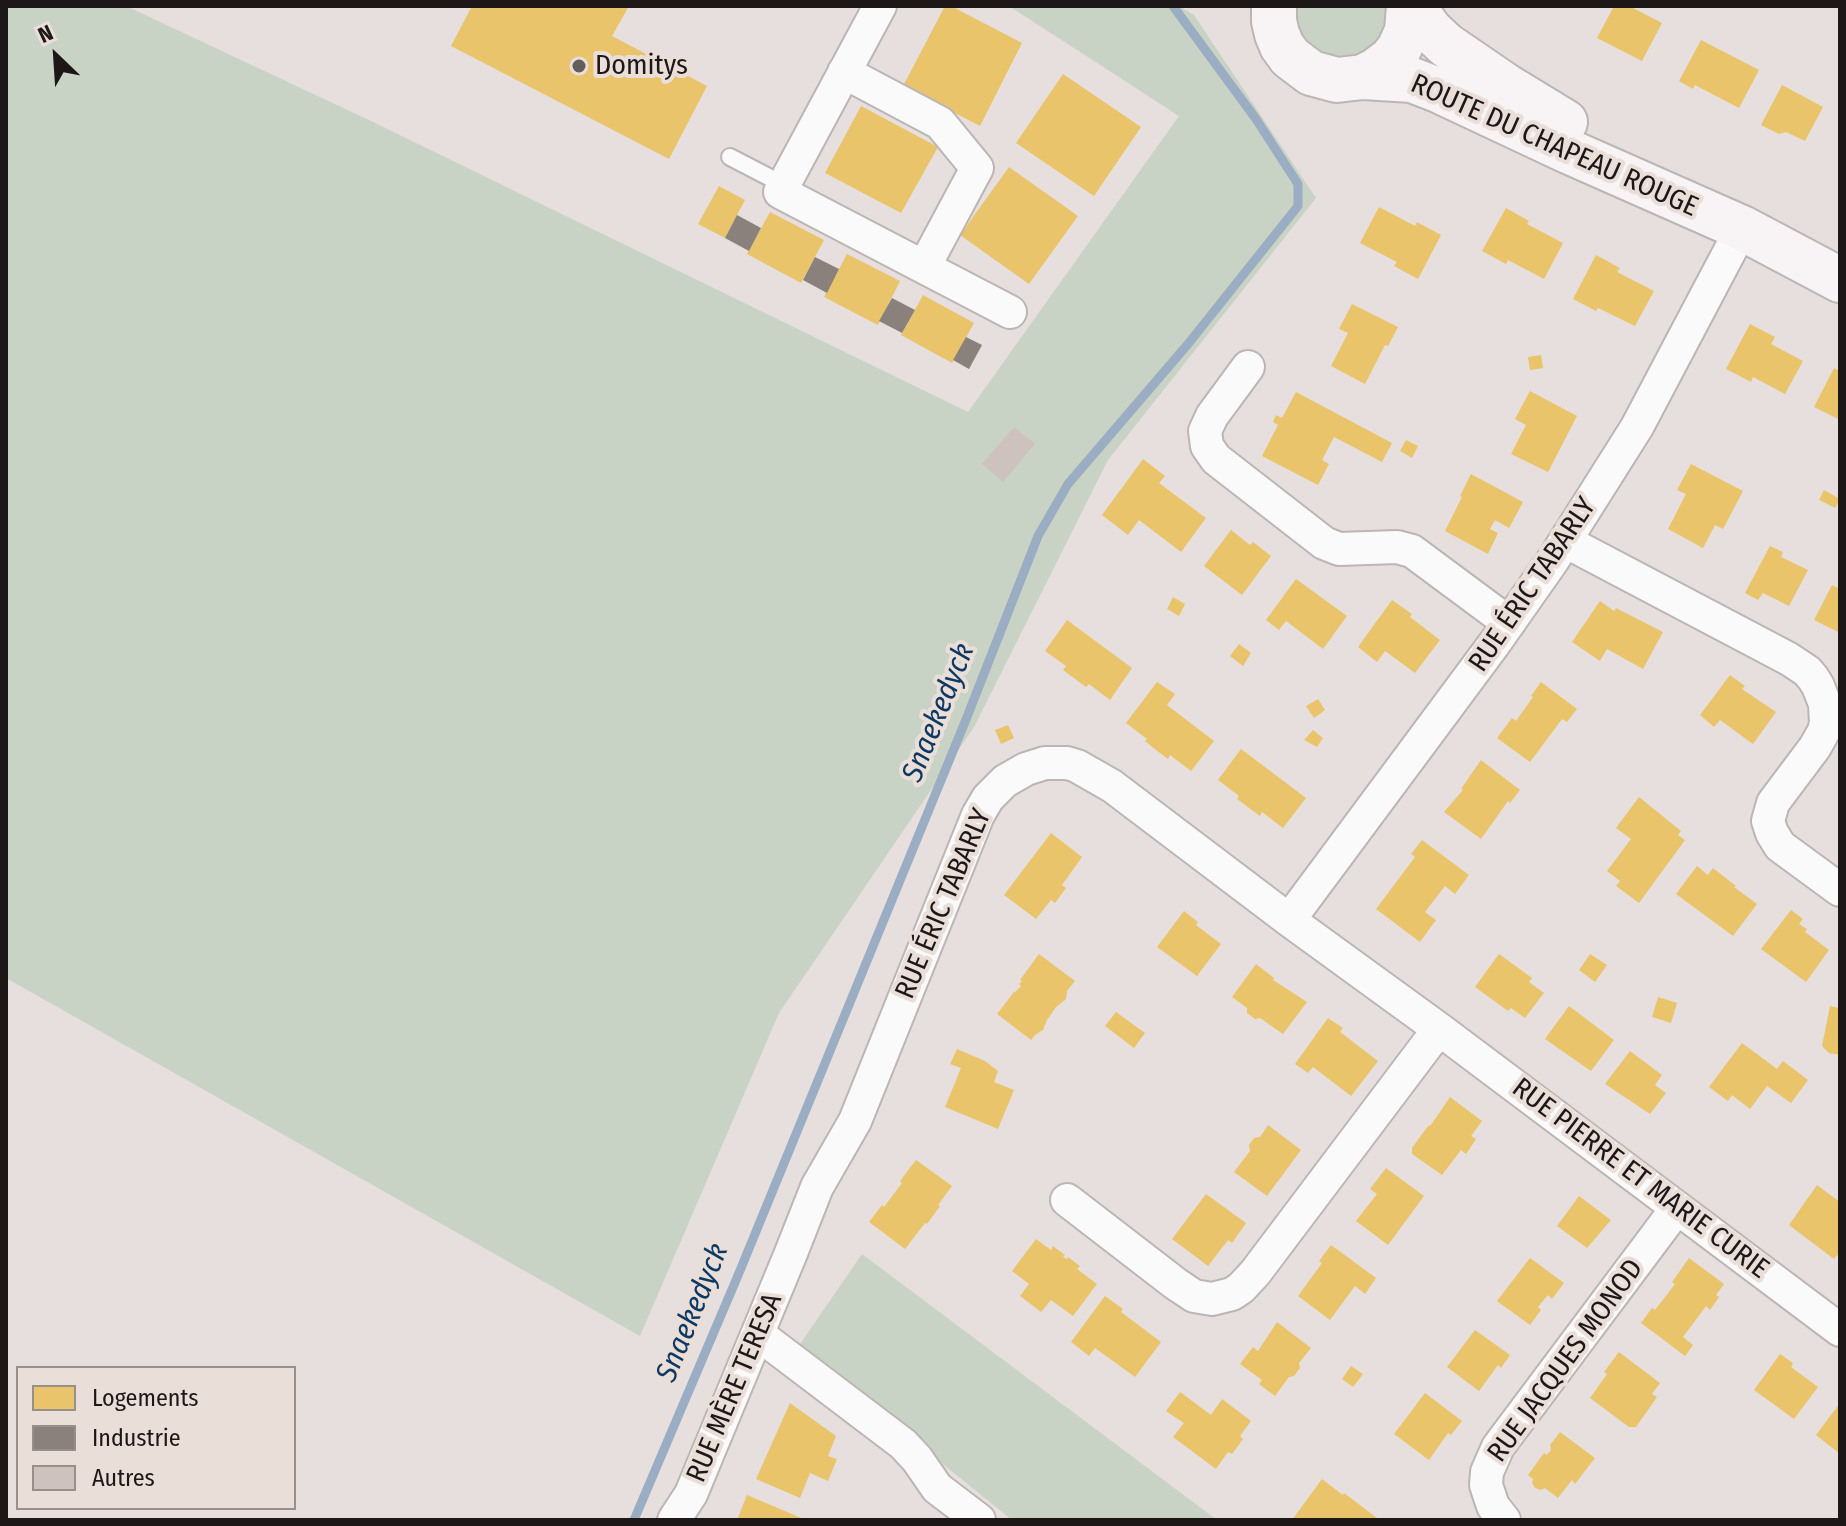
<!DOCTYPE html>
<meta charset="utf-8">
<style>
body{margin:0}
#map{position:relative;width:1846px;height:1526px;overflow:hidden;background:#e6dfdd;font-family:"Fira Sans Condensed",sans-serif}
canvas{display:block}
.frame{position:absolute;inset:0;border:8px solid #1d1817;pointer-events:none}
.legend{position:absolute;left:16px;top:1366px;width:280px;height:144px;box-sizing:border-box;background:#eaded9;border:2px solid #988f8b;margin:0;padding:10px 14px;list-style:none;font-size:24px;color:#1d1817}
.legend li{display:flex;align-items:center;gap:16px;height:40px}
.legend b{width:40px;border:2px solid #988f8b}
.north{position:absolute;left:16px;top:16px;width:80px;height:80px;-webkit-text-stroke:6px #eaded9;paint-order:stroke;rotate:335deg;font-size:22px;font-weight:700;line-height:32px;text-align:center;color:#1d1817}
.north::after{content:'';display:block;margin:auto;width:28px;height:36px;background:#1d1817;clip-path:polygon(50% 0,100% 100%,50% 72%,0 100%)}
</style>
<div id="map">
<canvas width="1846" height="1526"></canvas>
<div class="frame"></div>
<ul class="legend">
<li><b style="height:22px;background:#e9c46a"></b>Logements</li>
<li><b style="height:22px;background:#8a817c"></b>Industrie</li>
<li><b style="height:22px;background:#cdc2be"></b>Autres</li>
</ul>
<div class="north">N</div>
</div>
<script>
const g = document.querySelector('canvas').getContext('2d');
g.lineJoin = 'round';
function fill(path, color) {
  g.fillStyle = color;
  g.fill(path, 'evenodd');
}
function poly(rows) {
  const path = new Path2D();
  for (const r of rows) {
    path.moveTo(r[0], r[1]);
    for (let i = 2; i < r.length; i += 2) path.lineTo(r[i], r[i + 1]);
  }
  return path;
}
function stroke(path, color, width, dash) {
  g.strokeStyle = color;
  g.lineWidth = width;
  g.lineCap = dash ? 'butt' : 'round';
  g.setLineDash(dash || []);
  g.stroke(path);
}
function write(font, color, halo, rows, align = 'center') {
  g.font = font + ' "Fira Sans Condensed",sans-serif';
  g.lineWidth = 8;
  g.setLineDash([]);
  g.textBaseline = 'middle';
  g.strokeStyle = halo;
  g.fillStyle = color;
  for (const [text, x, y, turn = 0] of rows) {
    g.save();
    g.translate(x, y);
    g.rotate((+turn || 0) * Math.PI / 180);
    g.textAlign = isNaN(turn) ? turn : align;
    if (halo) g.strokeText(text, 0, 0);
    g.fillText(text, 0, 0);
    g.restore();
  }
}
fill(poly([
 [6,6,126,6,371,121,968,412,1179,116,1009,6,1179,6,1194,15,1316,198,1108,460,974,727,779,1013,640,1336,6,978],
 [1297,6,1386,6,1386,25,1376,44,1365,54,1345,60,1317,53,1302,38,1296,17],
 [862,1254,1217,1520,1012,1520,798,1347]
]), '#c9d3c5');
fill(poly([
 [472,6,629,6,612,36,707,86,669,159,451,46],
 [945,6,951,6,1022,43,980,126,903,86],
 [1614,6,1629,6,1662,23,1642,61,1597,38],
 [1701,40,1759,70,1739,108,1695,85,1693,89,1679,81],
 [1063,74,1141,127,1094,196,1016,143],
 [1782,85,1823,107,1805,141,1786,132,1779,134,1761,125],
 [861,106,938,147,901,213,825,173],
 [1009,167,1078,216,1029,284,960,235],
 [719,186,745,200,725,238,698,224],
 [1379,207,1415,226,1417,222,1441,235,1418,279,1394,266,1397,262,1360,243],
 [1506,208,1529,221,1527,224,1563,243,1544,279,1508,260,1506,264,1482,251],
 [770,212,824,240,801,283,747,254],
 [847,254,900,281,878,325,824,297],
 [1596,255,1620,268,1617,272,1654,291,1635,326,1598,308,1596,311,1573,299],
 [923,295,974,323,952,363,901,335],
 [1352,304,1398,327,1388,346,1385,345,1365,384,1331,366,1348,333,1339,329],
 [1750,324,1775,337,1771,344,1803,361,1785,394,1753,377,1751,382,1726,369],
 [1541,355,1543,368,1530,370,1528,357],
 [1834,368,1840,371,1840,420,1814,407],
 [1530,391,1577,416,1548,472,1511,454,1526,425,1515,419],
 [1296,392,1392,443,1382,462,1334,437,1322,460,1329,464,1318,485,1262,456,1278,425,1273,422,1276,415,1282,418],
 [1406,440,1418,446,1412,458,1400,451],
 [1143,459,1165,476,1159,483,1206,518,1181,552,1139,520,1128,535,1102,515],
 [1691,464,1743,491,1723,529,1715,525,1703,548,1668,529,1686,494,1677,490],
 [1471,474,1523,502,1509,528,1495,520,1490,529,1498,533,1488,554,1445,531,1462,497,1460,496],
 [1824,490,1840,499,1835,508,1819,500],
 [1231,530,1250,545,1253,542,1271,556,1242,595,1204,566],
 [1770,546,1783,552,1781,557,1808,570,1789,606,1763,593,1758,600,1745,593],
 [1296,579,1347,616,1323,649,1286,621,1279,630,1266,620],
 [1832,585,1840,589,1840,633,1814,620],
 [1173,597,1185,604,1179,616,1167,609],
 [1392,600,1412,614,1410,617,1440,640,1415,673,1385,651,1377,662,1358,647],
 [1600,601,1614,611,1616,608,1663,632,1643,669,1607,649,1600,661,1572,642],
 [1067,620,1132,668,1110,700,1089,684,1086,687,1063,670,1066,666,1045,651],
 [1239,644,1251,653,1243,666,1230,656],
 [1730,675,1745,686,1742,689,1776,712,1753,744,1720,720,1714,727,1700,715],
 [1157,682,1175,694,1167,705,1214,741,1191,771,1170,755,1168,759,1156,750,1145,741,1147,739,1126,723],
 [1541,682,1577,709,1567,722,1562,719,1530,762,1497,738,1512,718,1516,721,1533,697,1531,696],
 [1318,699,1325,710,1314,718,1306,706],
 [1008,725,1014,738,1001,744,995,730],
 [1313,730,1323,738,1317,747,1304,740],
 [1241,749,1306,798,1283,828,1262,812,1260,816,1237,799,1239,796,1218,780],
 [1481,760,1520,790,1510,803,1508,801,1481,839,1444,812,1463,790,1461,789],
 [1639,797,1681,831,1678,835,1685,840,1639,903,1616,886,1620,881,1607,871,1631,839,1616,828],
 [1051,833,1082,857,1062,885,1066,888,1055,903,1051,900,1036,919,1004,895],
 [1422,840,1469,875,1455,894,1445,886,1425,912,1436,920,1420,942,1376,909,1415,857,1411,854],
 [1697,866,1708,875,1713,868,1736,886,1734,887,1757,904,1733,936,1676,894],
 [1791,910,1803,919,1799,924,1807,929,1805,932,1829,950,1806,982,1761,949],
 [1184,911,1198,922,1196,925,1221,944,1197,976,1157,947],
 [1039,954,1075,981,1067,991,1066,999,1056,1007,1047,1020,1043,1030,1035,1035,1031,1040,997,1014,1014,992,1015,992,1021,986,1019,984,1022,981,1020,980],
 [1499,954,1532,978,1529,982,1544,993,1525,1018,1511,1008,1508,1011,1475,987],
 [1590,954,1607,965,1595,982,1579,970],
 [1256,964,1274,978,1273,980,1307,1002,1283,1034,1260,1018,1255,1019,1247,1013,1247,1008,1232,997],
 [1658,997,1677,1003,1671,1023,1652,1017],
 [1569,1006,1614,1040,1591,1071,1545,1039],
 [1830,1006,1840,1008,1840,1055,1829,1053,1822,1046],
 [1116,1012,1145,1033,1134,1048,1105,1026],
 [1328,1018,1343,1028,1340,1032,1378,1061,1351,1096,1313,1067,1308,1073,1295,1064],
 [1742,1043,1777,1069,1783,1061,1808,1080,1791,1103,1767,1086,1750,1109,1732,1095,1728,1101,1709,1087],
 [957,1049,985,1061,998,1071,994,1082,1014,1090,998,1129,945,1107,961,1068,950,1064],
 [1630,1051,1662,1075,1655,1085,1666,1093,1650,1114,1605,1084],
 [1450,1097,1482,1121,1471,1136,1476,1139,1466,1154,1461,1150,1442,1175,1412,1154,1412,1148,1428,1126,1431,1125],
 [1268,1125,1301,1150,1267,1196,1234,1172,1250,1151,1249,1145,1254,1138,1260,1137],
 [916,1160,952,1186,938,1205,940,1206,927,1224,925,1223,905,1249,869,1222,882,1205,884,1207,902,1183,900,1181],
 [1386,1168,1424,1196,1388,1245,1356,1221,1377,1194,1370,1189],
 [1817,1185,1840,1202,1840,1252,1834,1259,1789,1225],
 [1206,1194,1246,1223,1232,1243,1228,1240,1208,1266,1172,1239],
 [1579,1196,1611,1220,1587,1248,1557,1226],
 [1036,1239,1051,1250,1053,1246,1065,1255,1063,1257,1067,1259,1068,1257,1080,1266,1077,1269,1097,1284,1073,1316,1051,1300,1041,1312,1020,1296,1029,1284,1012,1271],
 [1331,1245,1376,1278,1365,1294,1355,1286,1330,1320,1298,1296,1322,1263,1319,1261],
 [1530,1258,1564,1283,1552,1299,1548,1295,1538,1307,1541,1310,1530,1325,1497,1301],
 [1689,1258,1724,1284,1716,1295,1719,1297,1710,1310,1706,1306,1683,1337,1693,1345,1685,1356,1641,1323,1652,1308,1655,1310,1675,1284,1672,1282],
 [1105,1296,1123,1309,1121,1312,1161,1342,1135,1377,1095,1348,1089,1356,1071,1342],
 [1277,1322,1311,1348,1299,1363,1300,1368,1294,1376,1289,1377,1275,1396,1259,1384,1262,1380,1240,1364,1253,1347,1258,1351],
 [1475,1330,1510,1355,1501,1368,1498,1365,1479,1391,1447,1367],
 [1619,1352,1660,1383,1652,1394,1657,1397,1636,1427,1629,1427,1590,1398,1607,1374,1604,1372],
 [1780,1354,1793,1363,1791,1367,1818,1387,1794,1419,1754,1390],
 [1351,1366,1363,1374,1353,1387,1342,1379],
 [1180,1392,1211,1415,1222,1399,1251,1421,1240,1436,1243,1439,1232,1454,1228,1452,1216,1469,1173,1437,1184,1423,1166,1411],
 [1425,1393,1462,1421,1451,1435,1448,1433,1429,1460,1394,1434],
 [790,1403,836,1436,828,1456,837,1459,828,1481,810,1473,800,1498,756,1479],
 [1840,1403,1840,1454,1816,1435],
 [1560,1432,1595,1458,1575,1484,1572,1480,1558,1498,1545,1488,1541,1490,1535,1488,1532,1483,1533,1479,1528,1475,1544,1453,1547,1455,1551,1450,1550,1445],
 [1322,1479,1343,1495,1344,1493,1377,1518,1376,1520,1292,1520],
 [747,1495,806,1520,737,1520]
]), '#e9c46a');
fill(poly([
 [737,215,761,228,749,251,725,238],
 [815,257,839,269,827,293,803,280],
 [892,298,915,310,902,333,879,321],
 [966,337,982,345,969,369,953,360]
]), '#8a817c');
stroke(poly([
 [634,1520,739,1273,967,717,1038,536,1068,484,1188,344,1298,206,1298,184,1256,119,1173,6]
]), '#9badc2', 9);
fill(poly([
 [1014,427,1035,444,1003,482,982,464]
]), '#cdc2be');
const lane = poly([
 [730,157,784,185]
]);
const street = poly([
 [880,6,780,192,1010,312],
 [844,72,940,123,977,168,924,267],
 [1248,367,1212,416,1205,431,1207,446,1216,459,1324,543,1339,549,1397,547,1412,551,1509,623],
 [1565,541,1789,659,1807,671,1813,678,1818,686,1825,704,1826,723,1824,731,1815,747,1773,803,1768,821,1772,833,1780,846,1840,890],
 [1289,920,1494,644,1553,560,1637,427,1742,228],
 [1067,1200,1176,1284,1194,1296,1212,1299,1232,1294,1241,1288,1255,1273,1439,1029],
 [758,1334,903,1444,917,1459,937,1488,979,1520],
 [674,1520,691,1494,791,1253,817,1187,855,1121,978,815,988,798,1005,781,1026,769,1045,763,1067,763,1077,766,1112,786,1289,920,1439,1029,1840,1330],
 [1504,1520,1493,1506,1486,1485,1487,1472,1498,1447,1677,1208]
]);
const secondary = poly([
 [1274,6,1274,21,1277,34,1282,46,1290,57,1311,73,1337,80,1363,77,1375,71,1391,59,1399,49,1407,31,1409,6],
 [1413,6,1430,30,1446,45,1506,86,1565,122],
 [1363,77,1412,80,1438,90,1570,152,1742,228,1840,280]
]);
stroke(lane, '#bbb6b4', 20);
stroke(street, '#bbb6b4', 36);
stroke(secondary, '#bbb6b4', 48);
stroke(lane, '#fbfafa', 16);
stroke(street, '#fbfafa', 32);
stroke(secondary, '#f8f4f5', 44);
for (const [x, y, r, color] of [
 [579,66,8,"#635e5c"]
]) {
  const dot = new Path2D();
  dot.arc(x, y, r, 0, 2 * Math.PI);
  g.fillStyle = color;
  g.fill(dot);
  stroke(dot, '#eaded9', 3);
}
write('28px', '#1d1817', '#eaded9', [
 ["Domitys",595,66]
], 'left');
write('28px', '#1d1817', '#eaded9', [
 ["ROUTE DU CHAPEAU ROUGE",1554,146,24],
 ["RUE ÉRIC TABARLY",1533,585,-56],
 ["RUE ÉRIC TABARLY",944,904,-67],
 ["RUE PIERRE ET MARIE CURIE",1640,1179,37],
 ["RUE JACQUES MONOD",1566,1361,-54],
 ["RUE MÈRE TERESA",735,1388,-67]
]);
write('italic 30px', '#0e3962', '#eaded9', [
 ["Snaekedyck",939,713,-68],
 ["Snaekedyck",693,1313,-68]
]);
</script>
